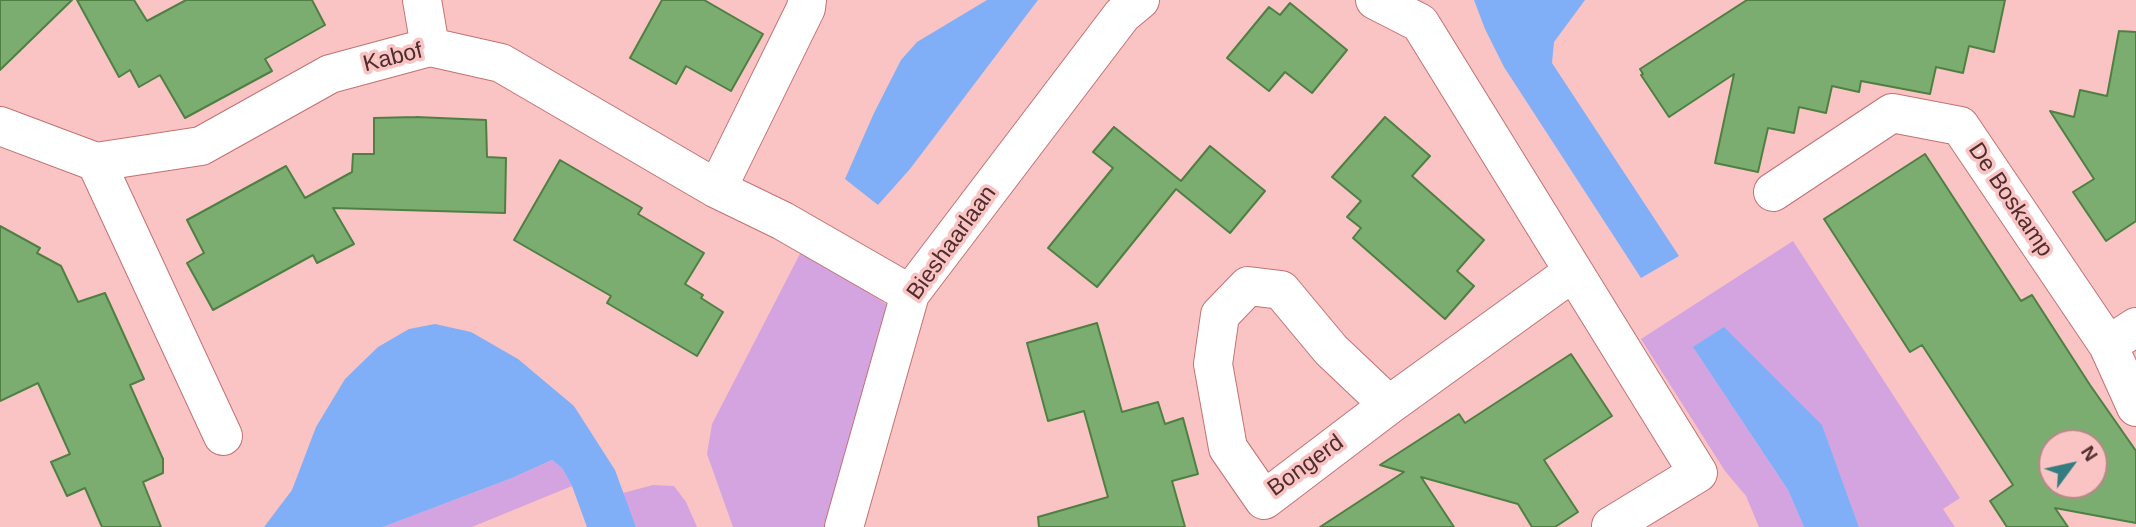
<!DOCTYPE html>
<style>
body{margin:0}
#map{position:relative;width:2136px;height:527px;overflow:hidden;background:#f9c4c3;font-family:Arial,sans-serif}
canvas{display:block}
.north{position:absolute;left:2038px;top:429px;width:70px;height:70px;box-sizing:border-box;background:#f9c4c3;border:2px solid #b58887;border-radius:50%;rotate:57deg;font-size:19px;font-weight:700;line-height:28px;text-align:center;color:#4f2d2d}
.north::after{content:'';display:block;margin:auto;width:24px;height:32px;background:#337c80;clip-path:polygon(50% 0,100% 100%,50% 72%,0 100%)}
</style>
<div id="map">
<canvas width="2136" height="527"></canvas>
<div class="north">N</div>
</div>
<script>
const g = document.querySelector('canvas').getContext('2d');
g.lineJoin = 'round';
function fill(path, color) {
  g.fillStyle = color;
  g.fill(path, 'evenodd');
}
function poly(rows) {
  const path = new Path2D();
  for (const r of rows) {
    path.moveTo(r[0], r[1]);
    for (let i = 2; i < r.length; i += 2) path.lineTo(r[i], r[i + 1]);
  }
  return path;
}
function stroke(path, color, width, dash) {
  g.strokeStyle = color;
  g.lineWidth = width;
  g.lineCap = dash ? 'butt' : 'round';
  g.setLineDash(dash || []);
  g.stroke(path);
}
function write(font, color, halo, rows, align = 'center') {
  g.font = font + ' Arial,sans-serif';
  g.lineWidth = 7;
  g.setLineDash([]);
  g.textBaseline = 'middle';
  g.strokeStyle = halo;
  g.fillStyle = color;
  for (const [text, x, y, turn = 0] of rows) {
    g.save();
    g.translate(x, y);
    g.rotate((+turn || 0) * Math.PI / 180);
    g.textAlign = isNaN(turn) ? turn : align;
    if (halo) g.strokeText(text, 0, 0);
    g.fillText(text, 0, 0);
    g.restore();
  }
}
fill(poly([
 [1793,241,1960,498,1943,509,1955,527,1859,527,1822,426,1791,394,1694,348,1788,490,1804,527,1759,527,1746,496,1725,471,1641,339],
 [803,248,893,309,827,527,733,527,707,454,712,424],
 [552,460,562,468,572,486,472,527,383,527,512,478],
 [653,485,674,486,686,502,697,527,636,527,623,493]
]), '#d4a4e0');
fill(poly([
 [987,0,1038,0,910,169,878,205,845,179,874,113,901,60,917,42],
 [1474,0,1585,0,1554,42,1552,63,1679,256,1641,278,1504,67,1485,29],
 [435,324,471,332,518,359,574,406,615,470,636,527,587,527,572,486,562,468,552,460,512,478,383,527,264,527,292,490,316,427,345,379,378,347,409,329],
 [1724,327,1822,425,1859,527,1804,527,1788,490,1693,347]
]), '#80aff8');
const building = poly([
 [0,0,72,0,0,70,0,0],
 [77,0,134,0,147,21,186,0,312,0,325,25,265,59,272,71,185,118,160,75,139,87,130,70,119,77,77,0],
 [662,0,704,0,763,34,731,91,686,66,676,84,630,58,662,0],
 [1747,0,2005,0,1994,52,1969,46,1963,73,1936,67,1930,94,1861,81,1859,92,1832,86,1826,113,1799,107,1794,133,1768,128,1758,172,1715,163,1734,74,1669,117,1641,75,1643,74,1640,69,1747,0],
 [1290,3,1347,50,1312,93,1285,72,1269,91,1227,58,1269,7,1280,15,1290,3],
 [2119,31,2136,32,2136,221,2106,241,2073,192,2094,179,2050,111,2074,117,2080,90,2107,96,2119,31],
 [416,117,486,120,487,157,506,158,505,213,333,208,354,244,317,263,313,255,213,310,187,263,204,253,187,220,286,166,305,198,352,172,353,154,374,154,374,118,416,117],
 [1385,117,1430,156,1412,176,1484,240,1457,271,1474,286,1445,319,1353,238,1361,228,1347,217,1361,201,1332,177,1385,117],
 [1114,127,1181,181,1210,146,1265,191,1230,233,1176,189,1097,287,1048,248,1113,168,1093,152,1114,127],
 [1925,154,2021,301,2032,295,2090,385,2136,451,2136,523,2055,508,2068,527,2007,527,1990,501,2013,485,1922,345,1910,352,1824,219,1925,154],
 [2052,443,2094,443,2094,485,2052,485,2052,443],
 [560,160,642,208,638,214,704,253,685,284,703,295,701,298,723,312,697,356,607,303,611,296,514,240,560,160],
 [0,226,40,248,37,253,61,266,78,302,105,293,144,379,130,385,163,459,163,473,143,482,161,527,102,527,85,488,67,496,51,462,70,454,38,383,0,401,0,226],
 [1097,323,1122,412,1158,402,1165,424,1183,418,1198,474,1172,481,1185,527,1039,527,1038,517,1108,497,1084,411,1048,421,1027,343,1097,323],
 [1571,354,1612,416,1544,460,1578,512,1555,527,1532,527,1518,504,1421,477,1454,527,1320,527,1404,472,1380,465,1459,414,1465,423,1571,354]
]);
fill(building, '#7cad70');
stroke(building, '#507f44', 2);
const minor = poly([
 [422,0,430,47],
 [1375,0,1420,23,1698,473,1611,526],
 [0,126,96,162,201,146,330,74,430,47,501,63,717,189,783,221,910,294],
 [96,162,223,436],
 [717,189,806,8,807,0],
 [1773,192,1892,113,1960,126,2108,345,2136,407],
 [2108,345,2136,327],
 [1389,405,1331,350,1281,290,1248,286,1220,315,1213,364,1228,448,1264,500,1389,405,1573,272],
 [844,527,910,294,1122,15,1140,0]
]);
stroke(minor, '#c27273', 40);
stroke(minor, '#fff', 38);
write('23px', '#4f2d2d', '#f9c4c3', [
 ["Kabof",393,58,-14],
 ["De Boskamp",2010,200,56],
 ["Bieshaarlaan",952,243,-54],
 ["Bongerd",1306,466,-36]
]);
</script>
